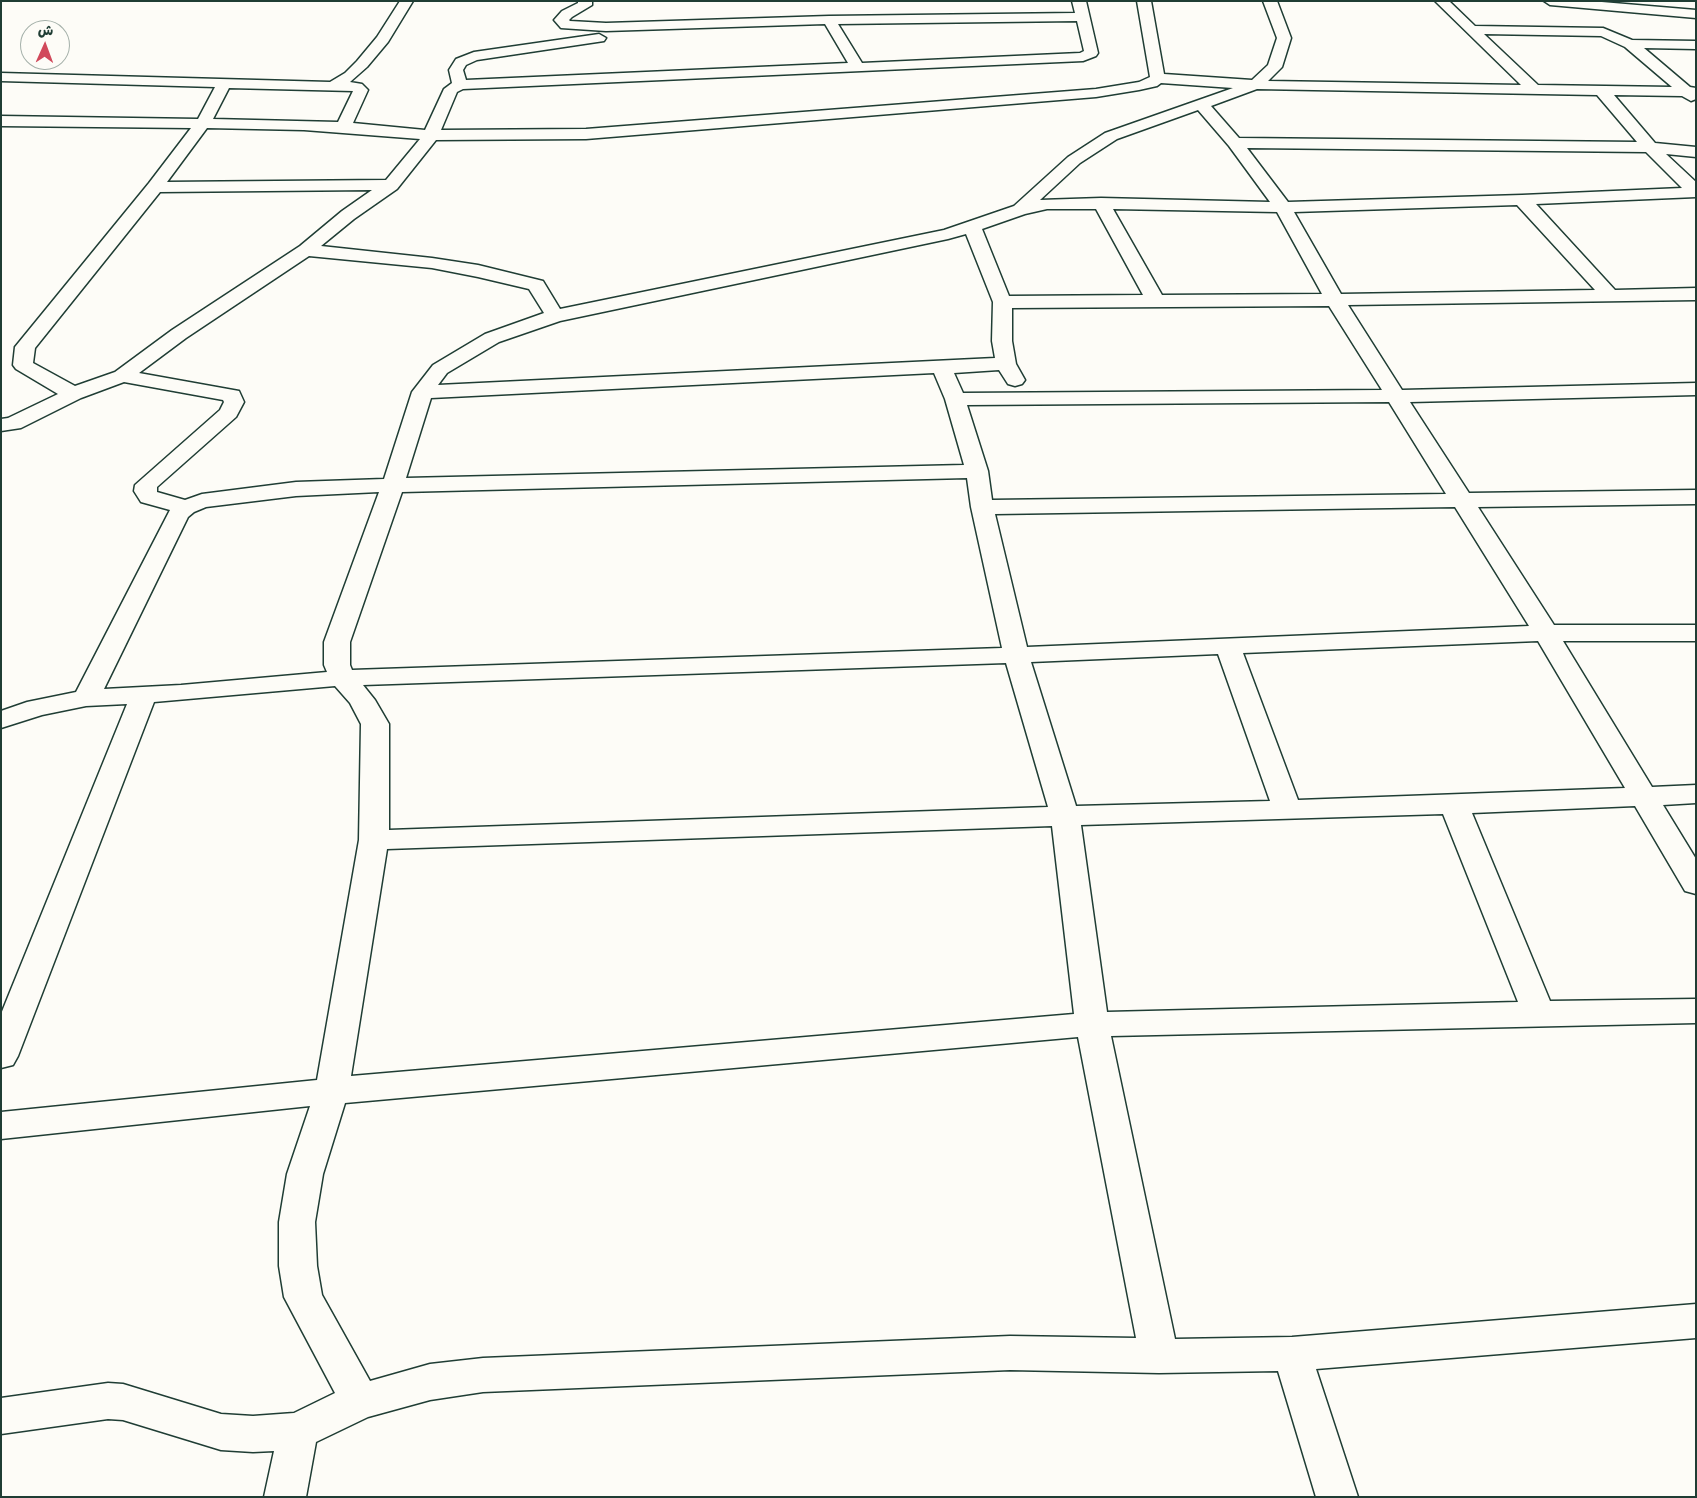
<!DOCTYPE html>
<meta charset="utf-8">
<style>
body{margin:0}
#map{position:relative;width:1697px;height:1498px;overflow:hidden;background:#fdfcf7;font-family:"Balsamiq Sans","Playpen Sans Arabic",sans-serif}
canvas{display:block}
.frame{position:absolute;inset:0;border:2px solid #1f3d34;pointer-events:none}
.north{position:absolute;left:20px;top:20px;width:50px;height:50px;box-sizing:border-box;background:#fdfcf7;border:1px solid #a4b0a9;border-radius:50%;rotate:2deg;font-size:14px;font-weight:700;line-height:20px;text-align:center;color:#1f3d34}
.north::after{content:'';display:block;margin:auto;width:18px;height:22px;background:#d1495b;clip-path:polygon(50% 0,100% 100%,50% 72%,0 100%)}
</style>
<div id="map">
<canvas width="1697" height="1498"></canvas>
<div class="frame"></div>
<div class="north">ش</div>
</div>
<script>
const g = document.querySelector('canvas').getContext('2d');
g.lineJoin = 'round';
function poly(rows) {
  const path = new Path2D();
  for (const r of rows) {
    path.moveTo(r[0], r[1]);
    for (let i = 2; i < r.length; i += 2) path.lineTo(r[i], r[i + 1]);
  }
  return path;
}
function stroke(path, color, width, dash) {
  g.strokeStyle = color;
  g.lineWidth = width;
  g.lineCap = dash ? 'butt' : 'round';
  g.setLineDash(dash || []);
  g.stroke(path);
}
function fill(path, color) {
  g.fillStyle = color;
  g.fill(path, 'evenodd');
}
const minor = poly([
 [400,1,413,1,388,42,367,67,350,82,362,84,368,90,353,123,425,130,444,89,452,83,449,70,456,59,474,52,599,34,606,38,604,41,477,60,466,65,463,70,466,80,848,63,825,24,606,31,561,28,554,20,562,11,578,3,578,1,592,1,592,5,572,17,569,20,570,21,606,23,829,16,1075,13,1072,1,1086,1,1098,53,1096,56,1083,61,463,89,457,92,441,130,586,129,1096,89,1139,82,1150,77,1137,1,1151,1,1164,74,1252,80,1268,65,1277,38,1263,1,1277,1,1291,38,1282,67,1268,81,1521,85,1435,1,1449,1,1475,26,1603,28,1632,40,1696,41,1696,49,1644,48,1690,87,1696,88,1696,99,1691,101,1682,96,1614,95,1655,143,1696,147,1696,157,1666,154,1696,182,1696,197,1536,204,1615,290,1696,288,1696,300,1348,305,1402,390,1696,383,1696,395,1410,402,1469,493,1696,490,1696,504,1478,507,1554,625,1696,625,1696,641,1563,641,1652,787,1696,785,1696,803,1663,805,1696,859,1696,894,1685,891,1635,806,1472,813,1550,1001,1696,999,1696,1023,1111,1036,1175,1339,1292,1337,1696,1304,1696,1338,1316,1369,1358,1497,1316,1497,1278,1371,1159,1373,1010,1370,483,1392,430,1400,368,1417,316,1442,306,1497,264,1497,274,1451,253,1452,221,1450,123,1420,108,1419,1,1434,1,1398,108,1383,123,1384,221,1414,253,1416,294,1413,335,1393,284,1297,279,1266,279,1222,287,1174,310,1106,1,1139,1,1112,317,1080,359,840,361,724,350,703,335,686,154,702,18,1056,13,1065,1,1068,1,1014,127,704,86,706,42,715,1,728,1,711,27,702,76,692,170,510,141,502,134,491,135,485,220,410,224,402,223,400,124,382,81,398,21,428,1,431,1,419,8,418,58,394,16,369,13,365,15,347,149,183,191,128,1,126,1,116,198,119,215,87,1,81,1,73,330,82,345,73,357,61,377,37,400,1],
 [1077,21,1084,51,1080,53,862,63,838,24,1077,21],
 [1484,34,1601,36,1625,47,1672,87,1538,85,1484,34],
 [1161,83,1233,88,1105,133,1068,157,1014,206,944,230,560,309,543,281,478,265,432,258,321,246,354,219,397,189,436,140,586,139,1096,97,1139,90,1157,86,1161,83],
 [229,88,353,91,338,122,213,119,229,88],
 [1257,89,1597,95,1637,142,1239,138,1211,106,1257,89],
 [1198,110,1229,146,1270,202,1101,198,1040,200,1080,163,1117,139,1198,110],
 [207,128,304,130,420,139,386,180,167,182,207,128],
 [1247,148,1646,152,1682,188,1522,195,1288,202,1247,148],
 [372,190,342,211,300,246,172,330,115,372,75,386,33,363,35,348,160,192,372,190],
 [1517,205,1595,290,1341,294,1294,212,1517,205],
 [1047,209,1096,209,1143,295,1009,296,982,229,1025,214,1047,209],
 [1113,209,1277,212,1322,294,1162,295,1113,209],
 [966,234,993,302,992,341,995,358,438,385,447,373,499,342,560,321,948,239,966,234],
 [309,256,432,268,478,277,529,289,544,313,485,334,433,365,412,392,384,479,296,482,202,494,185,500,157,492,157,487,236,417,244,402,239,391,139,373,186,338,309,256],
 [1329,306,1382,390,963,393,954,373,999,370,1008,384,1015,386,1022,384,1025,380,1016,364,1012,341,1012,308,1329,306],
 [934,373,945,399,964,465,406,478,431,398,934,373],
 [1389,402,1446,494,992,500,988,471,967,405,1389,402],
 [967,478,971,507,1002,648,352,670,350,665,350,642,402,492,967,478],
 [379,492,324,642,324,665,327,672,181,685,104,689,188,517,194,512,206,507,296,496,379,492],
 [1455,507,1529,626,1027,647,995,514,1455,507],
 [1538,641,1625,788,1298,800,1243,653,1538,641],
 [1218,654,1270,801,1076,806,1031,662,1218,654],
 [1006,663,1048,807,389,830,389,724,375,700,363,685,1006,663],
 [1443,814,1518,1002,1107,1012,1081,825,1443,814],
 [1052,826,1074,1014,351,1076,387,849,1052,826],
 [1078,1037,1136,1338,1010,1336,483,1358,430,1364,370,1381,322,1295,317,1266,315,1222,323,1174,345,1103,1078,1037],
 [1544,1,1590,1,1696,10,1696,18,1550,5,1544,1]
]);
stroke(minor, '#1f3d34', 3);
fill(minor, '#fdfcf7');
</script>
